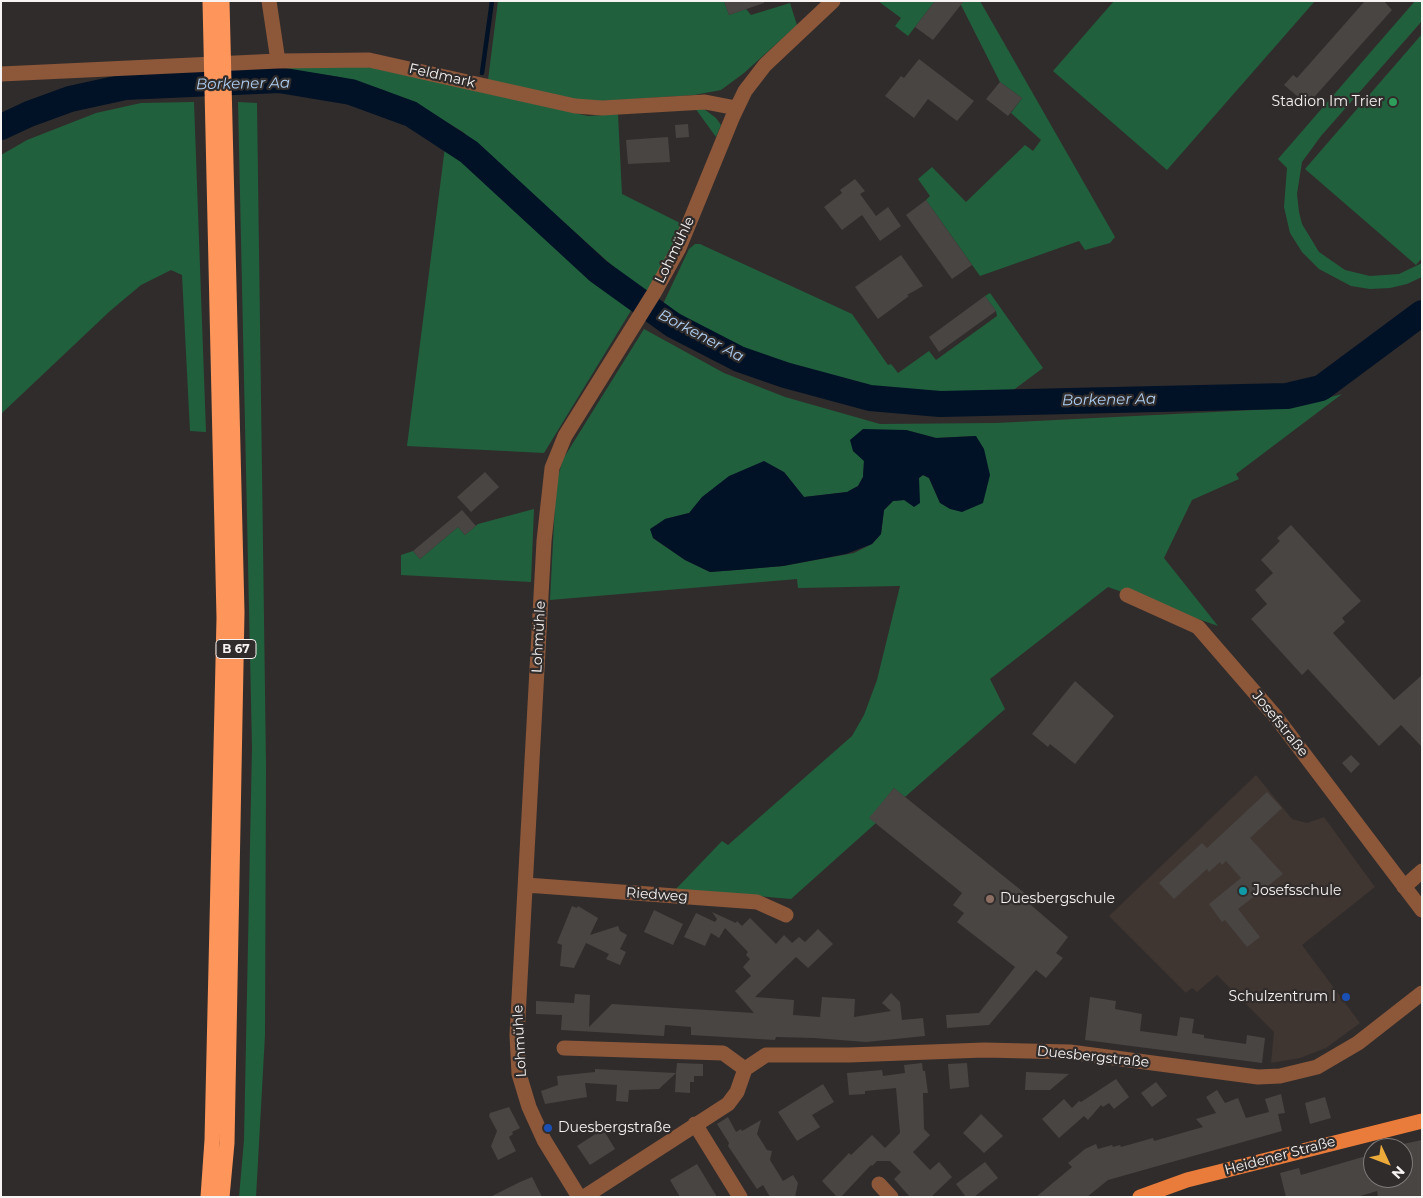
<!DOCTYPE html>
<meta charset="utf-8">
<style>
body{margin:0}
#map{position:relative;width:1423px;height:1198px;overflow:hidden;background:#302c2b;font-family:Montserrat,sans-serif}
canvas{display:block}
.frame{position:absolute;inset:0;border:2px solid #f6f3f2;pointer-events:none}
.north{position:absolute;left:1363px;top:1138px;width:50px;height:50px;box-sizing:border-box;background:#302c2b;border:1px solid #7f7c7b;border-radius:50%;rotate:133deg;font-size:14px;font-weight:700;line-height:20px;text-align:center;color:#f6f3f2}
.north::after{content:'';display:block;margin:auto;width:18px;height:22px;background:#ebaa39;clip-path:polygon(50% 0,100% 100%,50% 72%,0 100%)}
</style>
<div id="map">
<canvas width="1423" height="1198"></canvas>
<div class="frame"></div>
<div class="north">N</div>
</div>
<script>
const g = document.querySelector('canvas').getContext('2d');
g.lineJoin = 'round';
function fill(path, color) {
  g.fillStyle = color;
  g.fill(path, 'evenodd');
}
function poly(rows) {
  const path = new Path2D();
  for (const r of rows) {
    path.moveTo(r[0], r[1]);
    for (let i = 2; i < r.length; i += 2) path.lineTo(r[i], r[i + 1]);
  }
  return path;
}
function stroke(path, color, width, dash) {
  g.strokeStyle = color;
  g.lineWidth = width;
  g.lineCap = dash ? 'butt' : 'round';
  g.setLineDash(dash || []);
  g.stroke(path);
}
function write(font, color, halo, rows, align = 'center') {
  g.font = font + ' Montserrat,sans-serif';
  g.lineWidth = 4.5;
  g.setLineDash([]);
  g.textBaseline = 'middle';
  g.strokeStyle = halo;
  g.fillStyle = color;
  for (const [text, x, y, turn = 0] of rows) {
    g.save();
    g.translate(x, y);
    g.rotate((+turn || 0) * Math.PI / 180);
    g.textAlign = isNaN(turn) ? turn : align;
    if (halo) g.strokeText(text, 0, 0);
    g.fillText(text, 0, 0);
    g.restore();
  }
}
fill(poly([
 [1256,775,1292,819,1307,823,1324,817,1375,887,1302,945,1360,1023,1326,1048,1300,1058,1271,1063,1274,1032,1217,975,1197,992,1192,988,1186,993,1109,916]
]), '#3f3531');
fill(poly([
 [498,1,724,1,729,15,746,9,751,15,790,3,797,25,744,73,721,90,694,95,602,101,575,100,488,80],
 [878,1,935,1,908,36,895,26,901,18],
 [955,1,980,1,1115,237,1110,243,1085,250,1079,241,980,276,926,200,930,196,918,179,932,167,966,202,1025,145,1033,151,1041,140,1011,113,1022,98,1000,82,961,5],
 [1114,1,1315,1,1167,170,1053,71],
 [1415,1,1422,1,1422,21,1321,136,1302,162,1297,194,1299,212,1302,224,1319,252,1345,270,1370,276,1399,274,1422,263,1422,277,1407,284,1390,288,1370,289,1351,286,1319,269,1302,252,1290,233,1284,207,1287,168,1278,159],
 [1422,34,1422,258,1416,265,1305,169],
 [352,65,374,68,588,116,618,114,622,194,682,224,675,242,647,293,625,277,463,132,425,109,383,90,340,77,292,70,259,69],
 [194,102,206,432,190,431,182,275,171,270,141,285,110,311,1,414,1,155,27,140,96,113,141,103],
 [238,102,257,103,266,766,265,1035,256,1197,239,1197,244,1140,252,747],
 [695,108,704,109,716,118,721,125,716,137],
 [445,147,484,178,579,266,632,309,544,453,407,446],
 [695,244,700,244,852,314,888,365,891,364,898,373,929,351,936,360,997,316,996,311,985,296,990,293,1043,368,1008,394,959,394,883,389,836,380,792,367,747,350,705,329,663,304,689,249],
 [644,329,724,373,785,397,880,424,996,423,1274,409,1320,400,1342,394,1236,474,1239,479,1192,500,1164,558,1218,626,1108,587,990,679,1005,709,905,797,894,788,870,818,876,823,791,899,676,889,722,841,728,845,852,736,864,715,877,680,900,586,798,588,797,579,550,600,556,484,563,459],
 [906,430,936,438,976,436,940,503,929,478,923,475,919,478,904,500,893,501,884,510,881,534,872,544,854,553,783,566,710,572,685,560,653,538,665,519,689,513,784,472,804,497,847,492,858,486,863,477,864,460,853,451],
 [534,509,531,582,401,575,401,555,413,551,420,559,458,527,465,535,478,524]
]), '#21603d');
fill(poly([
 [863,429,906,430,936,438,976,436,984,449,990,475,983,503,962,512,950,509,940,503,929,478,923,475,919,478,920,503,914,507,904,500,893,501,884,510,881,534,872,544,846,554,783,566,737,570,710,572,685,560,653,538,650,529,665,519,689,513,702,497,729,476,764,461,784,472,804,497,847,492,858,486,863,477,864,461,853,451,850,440]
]), '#011226');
stroke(poly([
 [482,73,492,1]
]), '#011226', 4.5);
stroke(poly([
 [1,127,29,114,70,99,125,87,279,80,351,92,411,114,469,152,598,271,673,325,739,359,785,375,870,398,940,404,1287,396,1321,388,1422,313]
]), '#011226', 26);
fill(poly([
 [724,1,764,1,764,3,729,15],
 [935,1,964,1,933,40,915,27],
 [1365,1,1384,1,1392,10,1316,95,1309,106,1284,85,1293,75,1297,78],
 [919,59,974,101,957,121,928,99,914,118,885,96,901,76,904,78],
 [1000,82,1022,98,1008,116,986,99],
 [688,124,689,137,676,138,675,125],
 [668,137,670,162,628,164,626,140],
 [855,179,865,191,860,194,876,216,888,207,901,226,880,241,862,215,842,230,824,207,842,193,840,190],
 [926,200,972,265,952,279,906,215],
 [901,255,923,286,907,295,909,296,878,319,855,287],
 [985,296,996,311,939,352,929,337],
 [485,472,499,487,471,512,457,497],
 [462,510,476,526,465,535,458,527,420,559,413,551],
 [1291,525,1361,601,1342,618,1345,622,1333,633,1394,700,1422,675,1422,747,1401,725,1379,746,1308,669,1302,675,1251,619,1267,604,1255,590,1273,573,1261,560,1280,541,1277,538],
 [1075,681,1114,716,1075,764,1050,744,1048,747,1032,734],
 [1351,755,1360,764,1351,773,1342,763],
 [894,788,1027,895,1024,899,1068,937,1056,953,1063,958,1046,978,1036,970,989,1025,947,1028,946,1015,979,1013,1015,967,957,922,964,913,953,905,962,893,869,818],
 [1267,792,1282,808,1250,838,1283,874,1238,909,1260,937,1247,947,1225,920,1222,922,1209,904,1241,878,1226,861,1222,865,1220,862,1209,872,1207,869,1174,899,1159,883,1202,843,1207,848],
 [572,906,577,908,578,906,598,918,590,935,618,926,620,931,627,935,620,949,626,952,620,965,606,959,609,954,586,943,574,968,560,966,562,945,557,943],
 [654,910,683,924,673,945,644,932],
 [712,912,736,923,737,921,742,926,750,918,776,944,784,935,792,943,799,937,805,942,818,929,833,944,808,968,796,957,755,997,794,1000,793,1015,820,1017,822,997,855,999,854,1017,891,1011,882,1003,891,993,900,1002,902,1020,923,1018,925,1036,866,1042,814,1038,776,1037,775,1040,691,1035,691,1027,665,1025,664,1036,561,1030,562,1015,536,1014,536,1001,574,1003,575,994,590,995,589,1027,612,1004,754,1013,735,991,751,976,743,967,750,959,746,955,748,952,725,928,719,938,711,933,705,946,684,937,696,913,715,922,717,919],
 [1090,997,1116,1001,1115,1009,1142,1014,1140,1031,1177,1036,1180,1017,1194,1019,1192,1033,1204,1035,1204,1038,1246,1044,1247,1035,1265,1038,1262,1063,1085,1040],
 [677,1063,703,1064,703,1076,694,1076,694,1082,690,1082,690,1093,675,1092,676,1073,659,1089,629,1090,628,1102,616,1101,617,1085,585,1083,587,1097,545,1104,541,1091,558,1085,557,1076,595,1072,595,1069,676,1073],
 [922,1063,923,1071,925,1071,928,1093,923,1093,924,1129,930,1135,913,1152,930,1170,939,1162,952,1177,931,1197,910,1197,894,1179,901,1172,890,1161,877,1161,872,1166,871,1165,841,1197,837,1197,822,1181,849,1153,851,1155,872,1135,885,1148,900,1133,896,1088,865,1091,865,1094,849,1095,847,1073,882,1070,883,1076,905,1073,904,1065],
 [967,1063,969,1087,950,1089,948,1064],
 [1026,1072,1069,1074,1050,1090,1025,1090],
 [1116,1079,1129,1097,1114,1109,1109,1103,1103,1107,1101,1105,1088,1120,1084,1116,1059,1138,1042,1119,1064,1099,1072,1108,1079,1101,1081,1102],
 [1156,1082,1167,1096,1152,1107,1141,1093],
 [823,1084,834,1102,812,1115,820,1127,797,1141,778,1112],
 [1217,1090,1225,1103,1238,1098,1246,1118,1269,1112,1265,1099,1281,1094,1285,1113,1278,1114,1282,1131,1108,1180,1087,1197,1036,1197,1072,1167,1068,1163,1085,1149,1096,1144,1098,1149,1112,1145,1113,1147,1120,1145,1121,1147,1153,1138,1154,1141,1203,1127,1196,1119,1216,1113,1206,1097],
 [1325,1097,1331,1118,1310,1124,1305,1103],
 [509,1107,520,1128,512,1132,513,1134,509,1137,516,1151,498,1160,491,1146,497,1131,489,1116,490,1113],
 [981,1114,1003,1136,984,1153,963,1133],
 [728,1117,736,1132,741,1129,742,1131,761,1120,757,1134,767,1150,772,1151,770,1160,783,1181,793,1175,798,1183,795,1197,770,1197,763,1185,757,1189,728,1146,729,1143,717,1124],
 [603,1129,615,1149,590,1165,577,1146],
 [1422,1140,1422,1197,1378,1197,1377,1191,1357,1197,1286,1197,1280,1173,1299,1168,1301,1175,1373,1154,1373,1178,1403,1178,1403,1144],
 [985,1162,998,1178,974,1197,966,1197,956,1184],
 [697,1164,717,1197,680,1197,670,1180],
 [532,1177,542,1197,490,1197,520,1182]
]), '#494543');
stroke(poly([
 [269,1,278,61],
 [1,74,278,61,369,60,575,106,602,108,705,102,736,108],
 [1127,595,1198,627,1276,717,1422,910],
 [526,885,757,902,786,915],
 [1404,887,1422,871],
 [564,1048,723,1053,745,1069],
 [695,1124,740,1197],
 [879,1184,891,1197],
 [579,1197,544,1140,529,1107,519,1074,517,1035,544,541,552,468,565,436,654,293,679,248,733,116,745,91,765,65,833,1],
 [584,1197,728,1104,737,1092,745,1069,766,1055,849,1055,984,1050,1070,1052,1258,1077,1280,1076,1317,1067,1358,1043,1422,993]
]), '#8d573a', 15);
stroke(poly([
 [1140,1197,1187,1180,1422,1121]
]), '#ea7c3b', 15);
stroke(poly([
 [208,1197,212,1140,224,618,210,1],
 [222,1197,227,1143,237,612,222,1]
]), '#fe955a', 15);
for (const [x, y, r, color] of [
 [1393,102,5,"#2e9e5b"],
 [1243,891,5,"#0f9aa8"],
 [990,899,5,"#8d6e63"],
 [1346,997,5,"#1a4fb4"],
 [548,1128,5,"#1a4fb4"]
]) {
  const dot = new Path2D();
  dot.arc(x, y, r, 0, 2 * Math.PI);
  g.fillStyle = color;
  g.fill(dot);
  stroke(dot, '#302c2b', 2);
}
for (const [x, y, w] of [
 [236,649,40]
]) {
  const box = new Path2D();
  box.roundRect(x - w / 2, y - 9.5, w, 19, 4);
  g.fillStyle = '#302c2b';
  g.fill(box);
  stroke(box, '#f6f3f2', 1);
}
write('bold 12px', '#f6f3f2', null, [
 ["B 67",236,649]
]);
write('14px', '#f6f3f2', '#302c2b', [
 ["Feldmark",442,76,13],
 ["Lohmühle",675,250,-64],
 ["Lohmühle",539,637,-87],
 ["Josefstraße",1280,724,51],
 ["Riedweg",657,895,4],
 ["Lohmühle",520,1041,-93],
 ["Duesbergstraße",1093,1057,6],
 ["Heidener Straße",1280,1156,-15]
]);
write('14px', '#f6f3f2', '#302c2b', [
 ["Stadion Im Trier",1383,102,"right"],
 ["Josefsschule",1253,891],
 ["Duesbergschule",1000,899],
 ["Schulzentrum I",1336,997,"right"],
 ["Duesbergstraße",558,1128]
], 'left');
write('italic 15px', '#adcef2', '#302c2b', [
 ["Borkener Aa",243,84,-1],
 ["Borkener Aa",701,336,28],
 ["Borkener Aa",1109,400,-1]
]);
</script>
